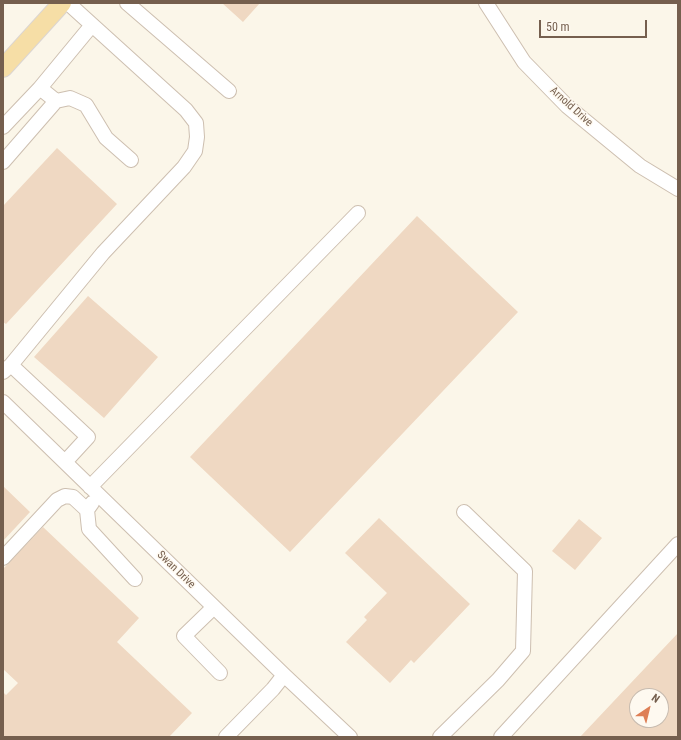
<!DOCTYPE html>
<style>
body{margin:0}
#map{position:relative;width:681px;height:740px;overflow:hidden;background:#fbf6e9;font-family:"Roboto Condensed",sans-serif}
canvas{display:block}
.frame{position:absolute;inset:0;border:4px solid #755f4e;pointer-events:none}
.north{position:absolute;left:629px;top:688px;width:40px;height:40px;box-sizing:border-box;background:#fef9f0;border:1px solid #c7bbaf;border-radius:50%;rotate:35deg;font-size:11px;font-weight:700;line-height:16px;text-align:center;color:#755f4e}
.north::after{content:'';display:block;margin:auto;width:14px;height:18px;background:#de7f56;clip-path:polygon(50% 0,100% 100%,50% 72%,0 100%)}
.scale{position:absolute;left:539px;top:20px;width:108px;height:18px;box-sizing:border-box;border:2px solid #755f4e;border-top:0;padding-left:5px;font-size:12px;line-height:14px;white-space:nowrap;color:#755f4e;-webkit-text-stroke:3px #fef9f0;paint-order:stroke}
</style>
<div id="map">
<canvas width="681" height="740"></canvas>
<div class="frame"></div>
<div class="north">N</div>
<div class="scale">50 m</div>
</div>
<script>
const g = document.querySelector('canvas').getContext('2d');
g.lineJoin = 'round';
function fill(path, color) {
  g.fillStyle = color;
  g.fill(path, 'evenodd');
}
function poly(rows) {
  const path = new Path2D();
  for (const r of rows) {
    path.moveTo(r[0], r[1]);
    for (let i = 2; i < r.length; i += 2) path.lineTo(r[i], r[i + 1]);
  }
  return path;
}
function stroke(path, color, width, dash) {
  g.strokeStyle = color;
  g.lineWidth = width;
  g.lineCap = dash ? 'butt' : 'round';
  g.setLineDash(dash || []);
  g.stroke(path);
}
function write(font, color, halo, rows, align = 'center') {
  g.font = font + ' "Roboto Condensed",sans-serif';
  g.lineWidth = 3;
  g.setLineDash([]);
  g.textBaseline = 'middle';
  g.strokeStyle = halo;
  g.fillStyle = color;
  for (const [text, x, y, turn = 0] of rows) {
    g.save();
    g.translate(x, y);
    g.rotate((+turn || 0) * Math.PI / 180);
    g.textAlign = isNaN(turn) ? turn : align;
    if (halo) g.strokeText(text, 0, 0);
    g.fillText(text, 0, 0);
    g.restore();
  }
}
fill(poly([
 [222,3,260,3,243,22],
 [57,148,117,204,6,324,3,322,3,206],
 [417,216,518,312,290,552,190,457],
 [88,296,158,357,104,418,34,357],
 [3,486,30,512,3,541],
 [379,518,470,604,414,663,411,660,390,683,346,642,367,620,364,617,387,593,345,553],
 [579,519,602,538,575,570,552,551],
 [43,527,139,618,117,642,192,713,169,737,3,737,3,692,6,695,18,683,3,669,3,569],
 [678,633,678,737,580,737],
 [637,696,661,696,661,720,637,720]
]), '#efd8c2');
const minor = poly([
 [127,3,229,91],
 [486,3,524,62,567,106,640,166,678,189],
 [92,25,40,88,56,101,70,98,86,105,106,138,131,160],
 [3,127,40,88],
 [3,162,56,101],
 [11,365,103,253,184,167,195,151,197,137,196,123,186,110,68,3],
 [3,372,11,365,88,437,65,462],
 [3,402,284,675,350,737],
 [90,487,358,213],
 [92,503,87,510,89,529,135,579],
 [3,558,57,500,65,496,73,497,87,510],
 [214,607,184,636,220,673],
 [226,737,273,689,284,675],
 [440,737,498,680,523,651,525,571,464,512],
 [501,737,678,544]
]);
const major = poly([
 [3,68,62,3]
]);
stroke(minor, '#cdbfb0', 16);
stroke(major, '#dbd5d1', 20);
stroke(minor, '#fff', 14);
stroke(major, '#f6dea6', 18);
write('11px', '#755f4e', '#fef9f0', [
 ["Arnold Drive",571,107,42],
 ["Swan Drive",176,570,44]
]);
</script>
